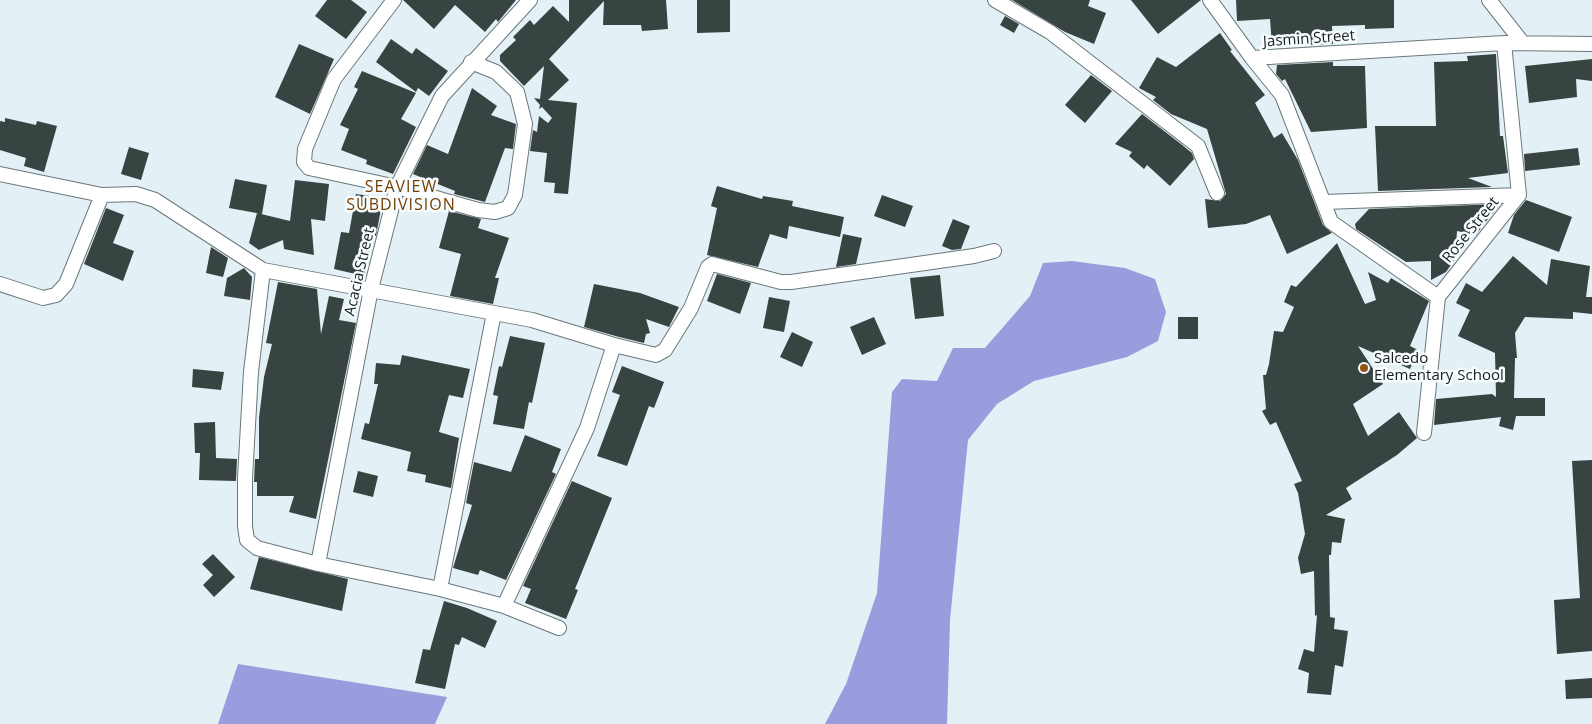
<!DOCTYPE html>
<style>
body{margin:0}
canvas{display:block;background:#e3f1f6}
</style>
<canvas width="1592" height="724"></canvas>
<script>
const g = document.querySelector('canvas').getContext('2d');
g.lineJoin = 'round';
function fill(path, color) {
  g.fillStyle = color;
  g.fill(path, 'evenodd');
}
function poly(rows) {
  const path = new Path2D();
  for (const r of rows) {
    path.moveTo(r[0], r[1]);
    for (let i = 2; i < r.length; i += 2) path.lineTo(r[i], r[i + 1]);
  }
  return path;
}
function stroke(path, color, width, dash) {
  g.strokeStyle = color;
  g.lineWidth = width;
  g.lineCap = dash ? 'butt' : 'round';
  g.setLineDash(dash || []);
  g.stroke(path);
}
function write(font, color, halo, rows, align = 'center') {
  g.font = font + ' "Open Sans",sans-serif';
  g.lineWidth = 5;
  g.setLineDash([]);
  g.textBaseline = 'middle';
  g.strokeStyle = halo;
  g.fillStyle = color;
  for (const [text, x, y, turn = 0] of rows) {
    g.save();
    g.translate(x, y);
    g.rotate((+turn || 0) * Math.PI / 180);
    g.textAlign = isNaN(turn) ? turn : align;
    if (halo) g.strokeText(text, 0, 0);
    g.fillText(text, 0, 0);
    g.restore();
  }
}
fill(poly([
 [1072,261,1125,268,1155,279,1166,312,1158,341,1127,357,1034,381,997,404,968,440,950,620,947,724,825,724,846,684,877,593,892,392,902,379,937,381,953,348,985,348,1030,296,1043,263],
 [238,664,447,697,435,724,218,724]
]), '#999ddd');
fill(poly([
 [327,0,351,0,367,12,346,39,315,16],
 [403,0,516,0,498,22,496,19,485,32,455,5,434,29],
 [569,0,666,0,668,29,642,31,641,25,603,25,604,1,549,59,569,80,548,100,577,103,568,194,554,193,555,183,544,182,547,153,530,151,533,130,537,132,539,116,548,123,552,118,542,107,539,109,540,105,534,98,540,99,544,66,524,86,500,61,500,55,516,40,513,37,530,20,534,25,553,6,569,22],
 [697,0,730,0,730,32,697,33],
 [1012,0,1090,0,1088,6,1106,13,1094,44,1065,32],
 [1131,0,1201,0,1158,34],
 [1236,0,1394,0,1394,28,1365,29,1365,25,1332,26,1333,44,1272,46,1270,19,1237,21],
 [1005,16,1019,24,1014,33,1000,25],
 [1220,33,1232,50,1230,51,1265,95,1255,103,1274,138,1282,133,1298,160,1323,225,1332,233,1287,254,1270,215,1246,224,1208,228,1205,199,1220,201,1226,194,1207,129,1171,114,1153,100,1156,97,1139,88,1157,57,1176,67],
 [391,39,412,54,416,48,448,71,429,96,418,88,416,92,376,62],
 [299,44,334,59,310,114,275,97],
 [1496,54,1500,136,1503,136,1508,173,1468,178,1492,187,1378,191,1375,126,1436,126,1434,62,1468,61,1467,56],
 [1592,59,1592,81,1576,79,1577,97,1529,103,1525,66],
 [1333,62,1333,66,1365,66,1367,128,1311,132,1285,79,1282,81,1276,74,1277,65],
 [362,71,416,93,401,119,416,127,393,174,366,164,367,160,341,150,349,129,340,125,358,89,354,87],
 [1091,75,1112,91,1085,123,1065,105],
 [472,88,497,106,491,115,516,124,513,149,505,148,485,202,454,194,455,191,413,174,427,145,448,154],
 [1142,114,1181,144,1192,153,1194,159,1170,186,1147,165,1144,169,1129,156,1132,152,1115,144],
 [5,118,36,125,37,121,57,126,44,172,24,166,26,158,0,150,0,121,5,122],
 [129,147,149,153,141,180,121,174],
 [1578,148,1580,165,1525,171,1524,154],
 [235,179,267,185,262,214,229,208],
 [295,180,329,184,325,221,311,219,314,255,284,249,283,240,259,250,249,243,257,213,290,221],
 [717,186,762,199,763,196,793,201,792,206,844,217,840,237,789,226,787,239,770,234,758,267,707,255,717,208,711,206],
 [356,194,383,198,376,236,372,235,364,276,334,269,341,232,349,233],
 [882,195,913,206,905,227,874,216],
 [1526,200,1572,217,1559,252,1508,233,1514,215],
 [1500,204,1484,224,1470,219,1481,228,1476,235,1457,231,1455,259,1446,272,1431,280,1431,261,1406,262,1356,229,1355,224,1369,209],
 [106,208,124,215,113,243,134,251,123,281,84,264],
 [449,211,481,219,478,228,509,238,495,278,499,278,493,304,450,296,461,254,439,248],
 [953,219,970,226,961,249,952,250,942,246],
 [843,234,862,238,856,264,836,267],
 [1337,243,1365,304,1376,300,1368,272,1388,283,1391,278,1429,301,1410,346,1418,350,1410,369,1358,346,1383,384,1353,404,1368,436,1399,412,1417,438,1397,455,1346,488,1352,499,1326,515,1345,519,1341,543,1332,542,1331,555,1329,555,1330,617,1335,618,1334,629,1348,631,1343,667,1335,665,1331,695,1307,693,1309,673,1298,669,1304,649,1314,652,1317,615,1315,616,1314,571,1301,574,1298,558,1305,534,1298,493,1294,484,1302,481,1276,422,1270,425,1262,411,1266,409,1263,375,1266,375,1269,364,1274,331,1283,332,1294,307,1284,302,1291,285,1296,287],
 [211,247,228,258,223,277,206,273],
 [1513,256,1547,285,1551,259,1590,266,1586,297,1592,297,1592,314,1573,312,1573,319,1525,317,1515,333,1517,358,1515,358,1514,398,1545,398,1545,416,1516,416,1513,430,1499,426,1501,417,1434,425,1436,399,1492,394,1496,397,1495,353,1458,336,1470,310,1456,303,1466,283,1482,292],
 [244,268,252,277,250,300,224,296,227,278],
 [717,274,751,283,740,314,707,301],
 [940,275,944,316,915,319,910,278],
 [278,282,317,289,321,334,329,296,344,299,339,320,356,323,316,519,289,512,294,496,257,496,257,482,254,482,255,459,259,459,259,418,264,377,272,344,266,343],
 [594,284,640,293,679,307,669,327,646,319,650,333,646,334,644,343,619,337,584,327],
 [769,297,790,301,784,332,763,328],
 [874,317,886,344,862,355,850,327],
 [1178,317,1198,317,1198,339,1178,339],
 [792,332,813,342,802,367,780,357],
 [510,336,545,343,532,403,529,402,524,429,493,424,498,396,493,395,499,366,502,367],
 [402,355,470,369,463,398,449,395,439,432,459,438,451,488,425,482,426,475,407,471,411,452,361,439,365,423,369,424,378,384,374,384,376,363,400,365],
 [622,366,664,382,654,408,649,406,627,466,597,456,620,395,612,392],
 [193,369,224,372,221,390,192,387],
 [215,422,216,458,237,459,236,481,199,480,200,453,195,453,194,423],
 [525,435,561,449,552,472,556,474,506,580,480,570,478,575,453,568,472,505,466,503,474,462,511,472],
 [1592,460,1592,651,1557,654,1554,600,1580,598,1572,461],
 [358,471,378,476,373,497,353,492],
 [572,481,612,498,575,589,578,590,566,619,525,603,531,589,523,586],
 [213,554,235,577,214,597,203,585,213,575,202,564],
 [259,557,348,579,342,611,250,589],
 [444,601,467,608,497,621,485,648,462,637,459,645,455,644,445,689,415,683,423,649,430,650],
 [1592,678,1592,698,1566,699,1565,680]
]), '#384442');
const minor = poly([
 [394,0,334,79,305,149,304,162,309,168,397,187,478,210,495,212,508,208,515,195,525,124,517,92,496,72,471,62],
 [995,0,1050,32,1198,146,1217,193],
 [1210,0,1252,58],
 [1489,0,1522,42],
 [0,174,102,195,136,194,155,200,263,270,532,320,614,345,587,428,504,606],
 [1324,202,1519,195],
 [263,270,251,372,245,478,245,526,247,540,257,548,318,564,440,589,504,606,559,628],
 [0,284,43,298,56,295,66,284,102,195],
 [1438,297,1331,222,1282,95,1252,58,1504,43,1592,44],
 [614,345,656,355,665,350,691,308,708,267,712,264,781,282,791,282,974,256,994,251],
 [1424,433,1438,297,1519,195,1504,43],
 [318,564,371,289,397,187,442,96,530,0],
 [440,589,494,313]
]);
stroke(minor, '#6a777b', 16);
stroke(minor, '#fff', 14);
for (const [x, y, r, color] of [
 [1364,368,5,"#915416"]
]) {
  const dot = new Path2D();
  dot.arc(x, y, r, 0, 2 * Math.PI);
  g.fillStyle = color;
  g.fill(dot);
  stroke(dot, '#f7fdfe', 2);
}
write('15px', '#181d1f', '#f7fdfe', [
 ["Jasmin Street",1309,39,-4],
 ["Rose Street",1471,230,-51],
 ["Acacia Street",360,272,-77]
]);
write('15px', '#181d1f', '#f7fdfe', [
 ["Salcedo",1374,359],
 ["Elementary School",1374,376]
], 'left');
g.letterSpacing = '1px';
write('16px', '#763f00', '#f7fdfe', [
 ["SEAVIEW",401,187],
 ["SUBDIVISION",401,205]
]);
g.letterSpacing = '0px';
</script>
